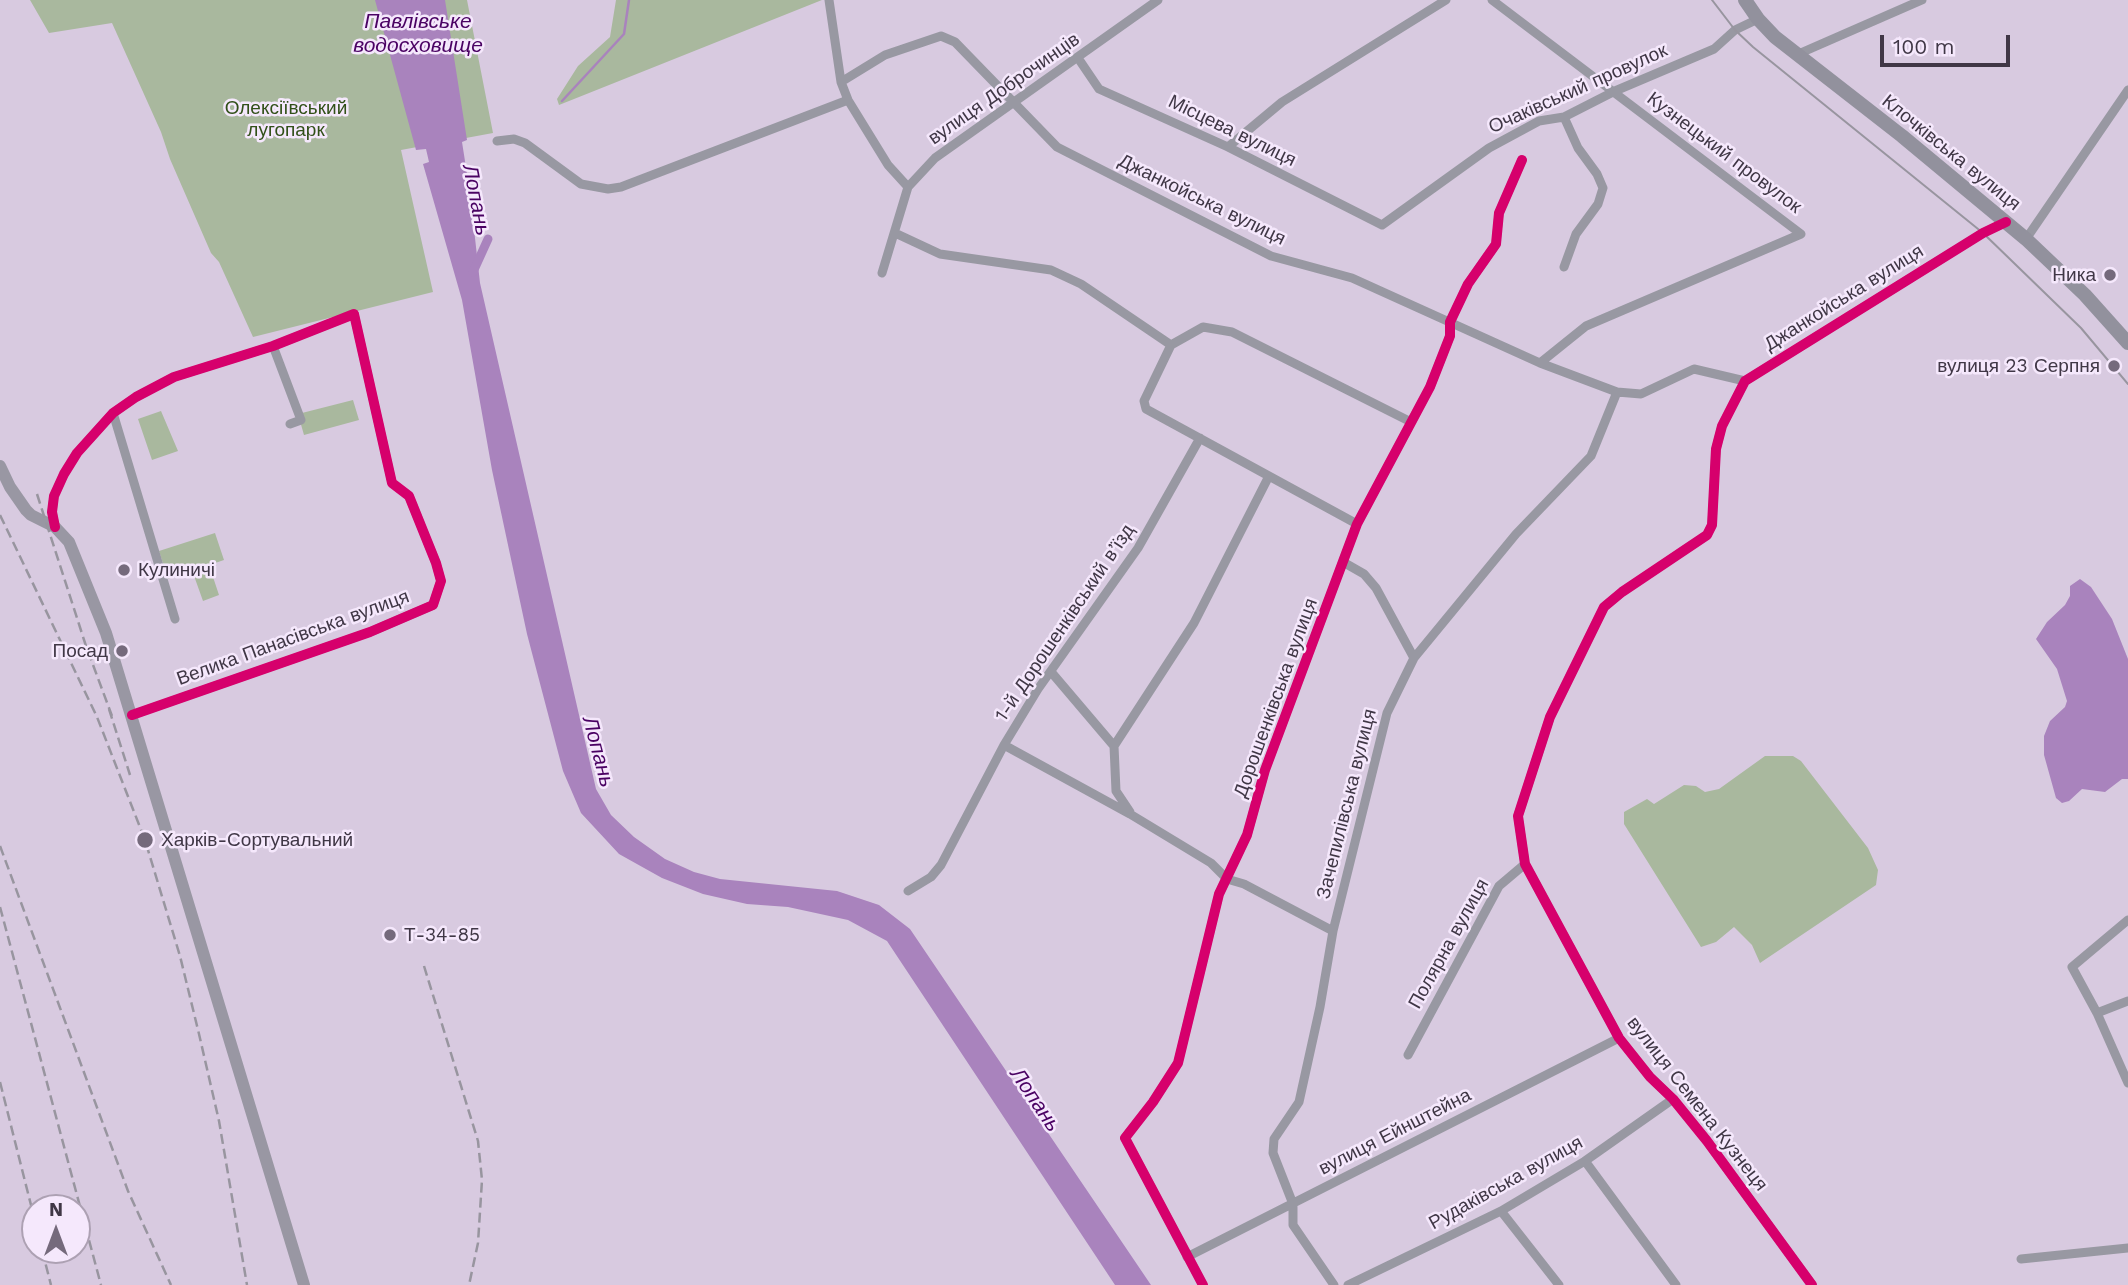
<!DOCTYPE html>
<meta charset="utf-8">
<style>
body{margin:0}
#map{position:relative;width:2128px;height:1285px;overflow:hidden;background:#d8cae0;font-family:"Work Sans",sans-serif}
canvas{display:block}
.north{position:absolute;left:21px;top:1194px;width:70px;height:70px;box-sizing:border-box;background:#f5e8fc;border:2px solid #ada1b3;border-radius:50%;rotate:0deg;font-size:19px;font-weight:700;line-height:28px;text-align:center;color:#403746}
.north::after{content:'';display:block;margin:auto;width:24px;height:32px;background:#756a7c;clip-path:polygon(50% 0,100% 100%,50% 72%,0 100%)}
.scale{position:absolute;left:1880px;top:35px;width:130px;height:32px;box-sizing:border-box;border:4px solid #403746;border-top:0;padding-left:9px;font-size:21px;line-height:24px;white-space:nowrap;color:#403746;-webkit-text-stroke:5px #f5e8fc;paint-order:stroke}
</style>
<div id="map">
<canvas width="2128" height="1285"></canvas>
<div class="north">N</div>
<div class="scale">100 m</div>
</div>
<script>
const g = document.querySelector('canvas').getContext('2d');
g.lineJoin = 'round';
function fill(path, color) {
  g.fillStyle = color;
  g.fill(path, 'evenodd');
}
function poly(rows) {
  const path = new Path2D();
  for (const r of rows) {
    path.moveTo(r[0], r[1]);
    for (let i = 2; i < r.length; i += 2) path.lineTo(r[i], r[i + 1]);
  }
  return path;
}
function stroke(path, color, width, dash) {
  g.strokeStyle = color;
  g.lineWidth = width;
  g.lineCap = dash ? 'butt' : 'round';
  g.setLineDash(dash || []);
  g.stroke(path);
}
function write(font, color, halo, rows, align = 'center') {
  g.font = font + ' "Work Sans",sans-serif';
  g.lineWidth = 5;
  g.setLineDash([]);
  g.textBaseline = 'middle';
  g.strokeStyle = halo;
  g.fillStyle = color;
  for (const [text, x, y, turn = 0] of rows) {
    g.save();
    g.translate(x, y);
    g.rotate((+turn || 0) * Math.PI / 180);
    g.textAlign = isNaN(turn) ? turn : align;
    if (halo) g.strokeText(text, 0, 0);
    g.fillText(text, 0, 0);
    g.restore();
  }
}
fill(poly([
 [30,0,467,0,493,133,401,150,433,292,253,337,219,262,211,253,170,159,161,132,112,23,49,33],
 [616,0,822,0,559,105,557,99,578,66,610,37],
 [353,400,359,420,304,435,298,414],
 [161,411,178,451,152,460,138,419],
 [215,533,224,560,168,579,159,551],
 [210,568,219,595,203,601,193,573],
 [1765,756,1793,756,1801,761,1868,848,1878,870,1876,885,1760,963,1752,945,1734,927,1716,942,1701,947,1624,824,1624,812,1647,799,1654,804,1684,785,1696,786,1705,792,1719,789]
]), '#a9b89e');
fill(poly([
 [375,0,445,0,467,140,462,142,470,193,480,283,596,789,611,815,634,837,665,859,694,872,720,879,837,891,879,905,910,929,1151,1285,1115,1285,887,941,848,920,788,907,747,904,703,894,662,878,619,854,581,813,563,771,527,634,492,470,462,300,423,164,429,162,426,149,416,150],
 [2080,579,2091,587,2112,619,2128,659,2128,779,2122,779,2105,792,2082,789,2069,801,2062,803,2056,798,2044,755,2044,736,2050,721,2065,707,2067,701,2057,669,2036,639,2047,622,2065,605,2070,596,2070,586]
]), '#a983bd');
stroke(poly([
 [562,101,624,34,629,0]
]), '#a983bd', 2.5);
stroke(poly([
 [473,272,488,239]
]), '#a983bd', 9);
stroke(poly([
 [829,0,841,82,848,100,888,165,908,187],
 [1492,0,1801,234,1586,326,1540,363],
 [1796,55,1922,0],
 [1078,58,1099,89,1228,147,1382,225,1489,148,1539,121,1564,117,1615,91,1714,49,1735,30,1758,19],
 [841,82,885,55,941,36,955,42,1057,147,1271,256,1352,278,1540,363,1617,392,1641,394,1694,369,1745,381],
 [1564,117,1578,148,1597,174,1603,188,1598,204,1576,234,1564,267],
 [497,141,514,139,525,143,581,184,608,189,621,187,848,100],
 [1228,147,1282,102,1446,0],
 [895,233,940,254,1051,270,1081,284,1171,345],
 [2026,239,2128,90],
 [882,273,908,187,935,158,1158,0],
 [1171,345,1144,401,1146,409,1357,524],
 [1171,345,1203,327,1232,332,1411,422],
 [273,346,301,420,290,424],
 [113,413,175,619],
 [55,527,52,512,54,496,64,474,77,453,113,413,136,397,174,377,273,346,354,314,392,483,409,496,436,563,441,581,433,605,370,632,132,715],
 [1343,562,1364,574,1376,588,1414,658],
 [1052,673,1114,746,1116,791,1130,812],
 [1004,745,1130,814,1211,863,1227,879,1244,884,1333,931],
 [1114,746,1194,623,1269,476],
 [908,891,931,877,941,865,1004,745,1038,689,1138,548,1200,438],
 [2128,920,2072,967,2097,1013,2128,1083],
 [2097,1013,2128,1001],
 [1408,1055,1499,886,1525,864],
 [1585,1161,1676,1285],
 [1501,1211,1559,1285],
 [1187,1257,1619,1038],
 [2021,1259,2128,1248],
 [1203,1285,1125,1138,1153,1102,1178,1063,1219,894,1247,835,1265,770,1357,524,1430,387,1450,336,1450,322,1468,284,1496,244,1499,213,1522,160],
 [1334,1285,1293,1225,1293,1204,1273,1153,1274,1139,1299,1102,1320,1007,1333,931,1387,713,1414,658,1516,534,1591,456,1617,392],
 [1348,1285,1501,1211,1585,1161,1673,1099],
 [1812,1285,1707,1141,1673,1099,1650,1077,1619,1038,1525,864,1518,816,1550,717,1604,607,1622,592,1707,535,1712,525,1716,449,1722,426,1745,381,1983,233,2006,222]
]), '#9898a2', 9);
stroke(poly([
 [0,466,10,487,26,510,31,515,55,527,69,542,106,633,304,1285]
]), '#9997a3', 12);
stroke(poly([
 [1745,0,1758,19,1775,37,1902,136,2026,239,2085,295,2128,343]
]), '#92919d', 14);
stroke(poly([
 [1712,0,1735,30,1753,47,1983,233,2081,328,2128,384]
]), '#98959f', 2);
stroke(poly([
 [37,494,86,646,112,716],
 [0,515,97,717,145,840,180,956,199,1034,219,1121,247,1285],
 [109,709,130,775],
 [0,846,128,1191,171,1285],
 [0,907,101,1285],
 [424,966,478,1141,482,1180,478,1243,469,1285],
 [0,1082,35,1221],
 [42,1250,51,1285]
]), '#98959f', 2.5, [10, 5]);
stroke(poly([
 [55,527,52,512,54,496,64,474,77,453,113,413,136,397,174,377,273,346,354,314,392,483,409,496,436,563,441,581,433,605,370,632,132,715],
 [1203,1285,1125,1138,1153,1102,1178,1063,1219,894,1247,835,1265,770,1357,524,1430,387,1450,336,1450,322,1468,284,1496,244,1499,213,1522,160],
 [1812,1285,1707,1141,1673,1099,1650,1077,1619,1038,1525,864,1518,816,1550,717,1604,607,1622,592,1707,535,1712,525,1716,449,1722,426,1745,381,1983,233,2006,222]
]), '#d6006c', 10);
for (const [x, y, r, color] of [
 [2110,275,7,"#756a7c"],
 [2114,366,7,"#756a7c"],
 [124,570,7,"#756a7c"],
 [122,651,7,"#756a7c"],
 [145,840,9,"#756a7c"],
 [390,935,7,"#756a7c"]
]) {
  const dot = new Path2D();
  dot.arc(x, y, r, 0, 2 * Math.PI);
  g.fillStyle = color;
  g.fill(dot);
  stroke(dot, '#f5e8fc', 2.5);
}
write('19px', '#403746', '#f5e8fc', [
 ["вулиця Доброчинців",1004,89,-35],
 ["Очаківський провулок",1578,89,-24],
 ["Місцева вулиця",1232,131,26],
 ["Кузнецький провулок",1724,153,37],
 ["Клочківська вулиця",1951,153,39],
 ["Джанкойська вулиця",1202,200,26],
 ["Джанкойська вулиця",1844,298,-32],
 ["1-й Дорошенківський в’їзд",1065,623,-56],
 ["Велика Панасівська вулиця",293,638,-20],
 ["Дорошенківська вулиця",1276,698,-70],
 ["Зачепилівська вулиця",1347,804,-76],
 ["Полярна вулиця",1449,944,-61],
 ["вулиця Семена Кузнеця",1697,1104,52],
 ["вулиця Ейнштейна",1395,1132,-27],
 ["Рудаківська вулиця",1506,1183,-29]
]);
write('19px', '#315018', '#f5e8fc', [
 ["Олексіївський",286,108],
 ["лугопарк",286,130]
]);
write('19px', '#403746', '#f5e8fc', [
 ["Ника",2096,275],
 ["вулиця 23 Серпня",2100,366],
 ["Кулиничі",138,570,"left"],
 ["Посад",108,651],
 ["Харків-Сортувальний",161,840,"left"],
 ["Т-34-85",404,935,"left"]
], 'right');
write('italic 21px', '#4a0263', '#f5e8fc', [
 ["Павлівське",418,22],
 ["водосховище",418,46],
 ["Лопань",476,200,79],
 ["Лопань",598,752,75],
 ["Лопань",1035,1100,56]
]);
</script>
